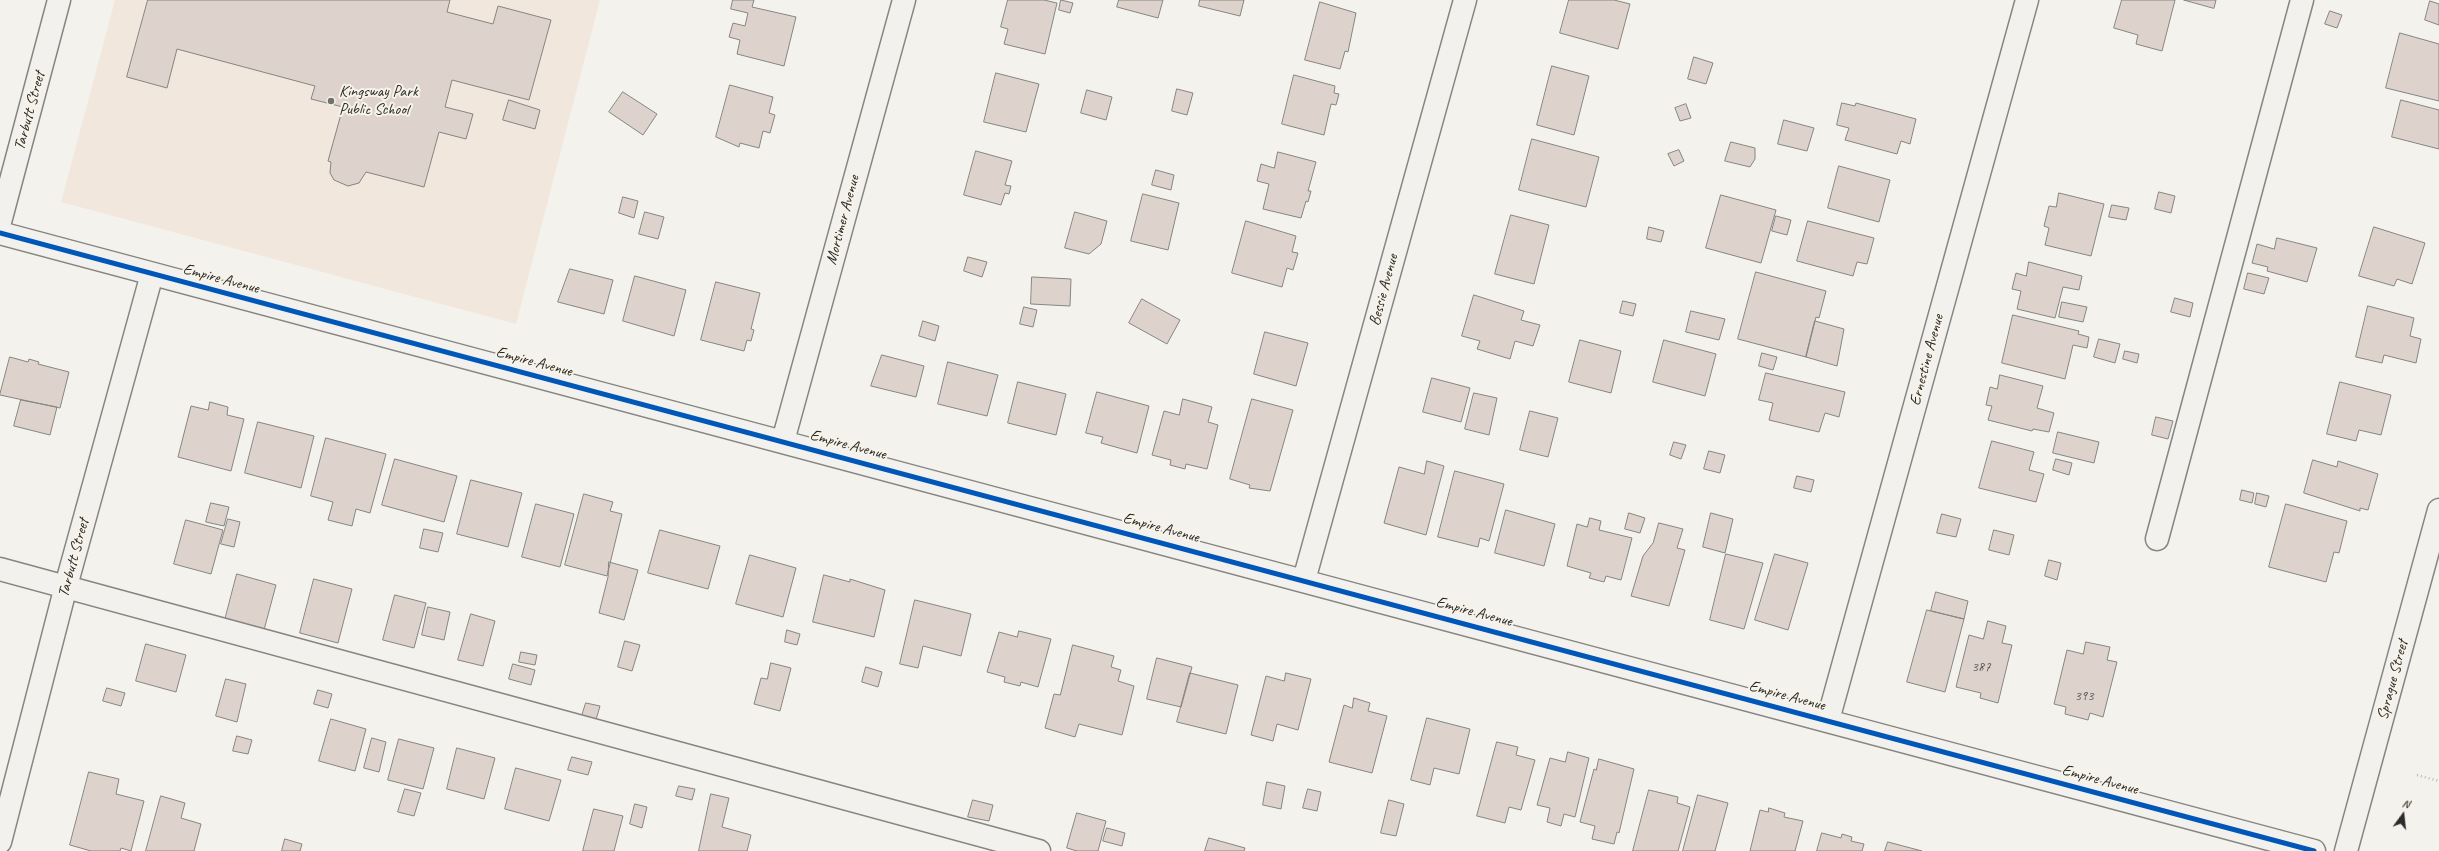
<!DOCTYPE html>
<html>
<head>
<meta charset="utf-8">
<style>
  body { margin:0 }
  #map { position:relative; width:2439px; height:851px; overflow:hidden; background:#f4f2ec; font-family:Caveat,sans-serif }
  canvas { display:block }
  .north { position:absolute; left:2383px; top:795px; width:40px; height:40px; -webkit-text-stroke:3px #f7f3e8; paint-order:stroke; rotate:15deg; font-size:11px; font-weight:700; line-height:16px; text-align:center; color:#2b2b2b }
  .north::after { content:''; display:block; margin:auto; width:14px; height:18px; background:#2b2b2b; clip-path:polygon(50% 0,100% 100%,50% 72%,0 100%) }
</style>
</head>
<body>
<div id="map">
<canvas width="2439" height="851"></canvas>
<div class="north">N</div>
</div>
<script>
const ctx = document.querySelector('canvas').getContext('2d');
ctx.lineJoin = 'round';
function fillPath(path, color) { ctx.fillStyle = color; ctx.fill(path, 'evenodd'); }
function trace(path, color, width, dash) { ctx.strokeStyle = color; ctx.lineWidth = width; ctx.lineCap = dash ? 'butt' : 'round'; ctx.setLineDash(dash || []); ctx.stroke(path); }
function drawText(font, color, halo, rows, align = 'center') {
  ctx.font = font + ' Caveat,sans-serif'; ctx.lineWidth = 4; ctx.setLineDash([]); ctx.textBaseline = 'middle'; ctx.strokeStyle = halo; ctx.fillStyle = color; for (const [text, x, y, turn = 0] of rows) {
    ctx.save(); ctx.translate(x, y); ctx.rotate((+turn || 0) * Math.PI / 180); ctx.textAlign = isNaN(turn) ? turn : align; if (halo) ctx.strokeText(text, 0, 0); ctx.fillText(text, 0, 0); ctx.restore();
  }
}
fillPath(new Path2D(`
  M 115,0 L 600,0 L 516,324 L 61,202 Z`), '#f2e7dd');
const building = new Path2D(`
  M 148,0 L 450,0 L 447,12 L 493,24 L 498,6 L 551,20 L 529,100 L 452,80 L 445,107 L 473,114 L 466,139 L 439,132 L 424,187 L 366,172 L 359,183 L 348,186 L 334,180 L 330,173 L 331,162 L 328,161 L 343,107 L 311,99 L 315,86 L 177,49 L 167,88 L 127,77 Z
  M 733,0 L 754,0 L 752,7 L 796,17 L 784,66 L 737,54 L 740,40 L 729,37 L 733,23 L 745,26 L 748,13 L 731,9 Z
  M 1008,0 L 1044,0 L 1057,3 L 1045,54 L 1004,44 L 1008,29 L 1001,27 Z
  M 1061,0 L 1073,3 L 1070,13 L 1059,10 Z
  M 1119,0 L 1163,0 L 1158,18 L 1117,7 Z
  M 1200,0 L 1244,0 L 1240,16 L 1199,6 Z
  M 1569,0 L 1614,0 L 1630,4 L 1618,49 L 1560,33 Z
  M 2122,0 L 2175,0 L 2162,51 L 2136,44 L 2138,35 L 2114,28 Z
  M 2184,0 L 2216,0 L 2214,8 Z
  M 2430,1 L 2439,4 L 2439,25 L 2425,20 Z
  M 1320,2 L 1356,13 L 1348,52 L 1345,51 L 1340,69 L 1305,60 Z
  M 2330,11 L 2342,15 L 2337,28 L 2325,24 Z
  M 2400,33 L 2439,44 L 2439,101 L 2386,88 Z
  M 1694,57 L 1713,63 L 1706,84 L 1688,79 Z
  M 1552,66 L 1589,76 L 1574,135 L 1537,125 Z
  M 996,73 L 1039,84 L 1026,132 L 984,122 Z
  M 1294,75 L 1335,86 L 1334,93 L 1339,94 L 1336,105 L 1331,104 L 1324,135 L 1282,124 Z
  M 730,85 L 773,97 L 769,113 L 775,115 L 770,133 L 763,131 L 759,148 L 740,143 L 739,147 L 716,137 Z
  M 1177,89 L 1193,93 L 1187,115 L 1172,111 Z
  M 1087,90 L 1112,97 L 1106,120 L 1081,113 Z
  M 623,92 L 657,114 L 643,135 L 609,112 Z
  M 509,100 L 540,110 L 535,129 L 503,120 Z
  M 2401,100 L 2439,110 L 2439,149 L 2392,137 Z
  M 1842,103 L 1855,106 L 1856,103 L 1916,119 L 1910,144 L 1901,141 L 1897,154 L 1845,140 L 1849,128 L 1837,125 Z
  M 1686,104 L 1691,118 L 1680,121 L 1675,108 Z
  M 1784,120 L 1814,128 L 1807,151 L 1778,144 Z
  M 1532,139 L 1599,157 L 1586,207 L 1519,190 Z
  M 1731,142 L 1755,148 L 1755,159 L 1750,167 L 1725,161 Z
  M 1679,150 L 1684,161 L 1674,166 L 1668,154 Z
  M 976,151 L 1012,161 L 1005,185 L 1011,186 L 1009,194 L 1005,193 L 1001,205 L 964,195 Z
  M 1278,152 L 1316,162 L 1308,191 L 1311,191 L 1308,202 L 1306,201 L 1301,218 L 1263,209 L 1269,184 L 1257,181 L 1261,164 L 1274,168 Z
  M 1839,166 L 1890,180 L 1879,222 L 1828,208 Z
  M 1156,170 L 1174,175 L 1171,190 L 1152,185 Z
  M 2159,192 L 2175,196 L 2171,213 L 2155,209 Z
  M 2059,193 L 2104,204 L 2091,256 L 2045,245 L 2049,228 L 2044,226 L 2049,206 L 2056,207 Z
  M 1143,194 L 1179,203 L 1168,250 L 1131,241 Z
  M 1721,195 L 1776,210 L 1761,263 L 1706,248 Z
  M 623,197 L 638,201 L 634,218 L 619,213 Z
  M 2112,205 L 2129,208 L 2126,220 L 2109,217 Z
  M 645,212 L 664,217 L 658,239 L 639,234 Z
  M 1075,212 L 1107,221 L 1101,244 L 1089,254 L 1065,248 Z
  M 1511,215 L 1549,225 L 1534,284 L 1495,274 Z
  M 1776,216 L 1791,220 L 1787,235 L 1772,231 Z
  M 1246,221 L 1296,236 L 1292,252 L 1298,253 L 1293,270 L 1287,268 L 1282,287 L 1232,273 Z
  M 1808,221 L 1874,238 L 1867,264 L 1857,262 L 1853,276 L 1797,261 Z
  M 1649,227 L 1664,231 L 1661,242 L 1647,239 Z
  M 2374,227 L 2425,243 L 2412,284 L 2397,279 L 2394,286 L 2359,276 Z
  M 2277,238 L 2317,248 L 2307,282 L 2267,271 L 2268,267 L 2252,263 L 2257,244 L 2274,249 Z
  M 968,257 L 987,262 L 982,277 L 964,271 Z
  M 2029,262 L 2082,276 L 2079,290 L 2063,287 L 2055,318 L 2017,309 L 2021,291 L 2012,289 L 2016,273 L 2026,276 Z
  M 570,269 L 613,280 L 604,314 L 558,302 Z
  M 1756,272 L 1826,291 L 1819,318 L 1816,317 L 1806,357 L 1738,339 Z
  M 2248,273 L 2269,278 L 2264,294 L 2244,289 Z
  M 635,276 L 686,290 L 674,336 L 623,321 Z
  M 1032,277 L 1071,279 L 1070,306 L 1031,304 Z
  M 716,282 L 760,293 L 751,329 L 754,330 L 751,341 L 747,340 L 744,351 L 701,340 Z
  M 1474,295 L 1524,311 L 1521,320 L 1540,325 L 1533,346 L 1515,341 L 1510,359 L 1477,349 L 1480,341 L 1462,336 Z
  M 2175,298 L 2193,303 L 2190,317 L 2171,312 Z
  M 1142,299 L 1180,320 L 1167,344 L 1129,323 Z
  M 1623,301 L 1636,304 L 1633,316 L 1620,313 Z
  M 2062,302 L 2087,307 L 2083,322 L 2059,317 Z
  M 2368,306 L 2414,318 L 2410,336 L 2421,339 L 2416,363 L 2384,355 L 2382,363 L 2356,357 Z
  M 1024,307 L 1037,310 L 1033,327 L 1020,324 Z
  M 1691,311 L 1725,319 L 1719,340 L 1686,332 Z
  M 2013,315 L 2079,331 L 2078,334 L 2089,337 L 2087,348 L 2073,345 L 2065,379 L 2002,363 Z
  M 923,321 L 939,326 L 935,341 L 919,336 Z
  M 1815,321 L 1844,329 L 1837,366 L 1806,357 Z
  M 1265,332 L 1308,343 L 1296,386 L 1254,374 Z
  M 2099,339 L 2120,344 L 2115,363 L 2094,357 Z
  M 1580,340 L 1621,351 L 1611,393 L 1569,382 Z
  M 1664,340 L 1716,354 L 1705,396 L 1653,382 Z
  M 2125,351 L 2139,354 L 2137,363 L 2123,359 Z
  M 1762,353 L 1777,357 L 1773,370 L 1759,366 Z
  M 882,355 L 924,366 L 916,397 L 871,386 Z
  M 10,357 L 28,362 L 29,359 L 39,362 L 38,364 L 69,372 L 60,408 L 0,395 Z
  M 948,362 L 998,375 L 987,416 L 938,404 Z
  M 1766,373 L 1845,392 L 1839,417 L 1825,413 L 1819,432 L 1769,420 L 1773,403 L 1759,400 Z
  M 2000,375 L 2043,386 L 2037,408 L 2054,413 L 2049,432 L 2033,429 L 2032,431 L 1988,420 L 1992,406 L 1986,405 L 1990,387 L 1997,389 Z
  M 1432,378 L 1470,388 L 1461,422 L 1423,412 Z
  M 1018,382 L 1066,394 L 1056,435 L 1008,423 Z
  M 2340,382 L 2391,395 L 2381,435 L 2359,430 L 2356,441 L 2327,434 Z
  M 1097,392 L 1149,406 L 1137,453 L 1101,443 L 1103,437 L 1086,433 Z
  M 1474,393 L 1497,398 L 1489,435 L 1465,429 Z
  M 1183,399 L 1212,407 L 1208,422 L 1218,425 L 1207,469 L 1186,464 L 1185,469 L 1170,465 L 1171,460 L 1152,455 L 1164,411 L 1179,415 Z
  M 1252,399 L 1293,410 L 1270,491 L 1249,488 L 1250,485 L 1230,479 Z
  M 21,400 L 57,407 L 50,435 L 14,426 Z
  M 210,402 L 228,407 L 227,415 L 244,419 L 231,471 L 178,457 L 191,406 L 208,410 Z
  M 1530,411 L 1558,418 L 1548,457 L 1520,450 Z
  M 2156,417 L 2173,421 L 2168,439 L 2152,435 Z
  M 258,422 L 314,436 L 301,488 L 245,473 Z
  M 2058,432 L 2099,442 L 2094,463 L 2053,453 Z
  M 326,438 L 386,454 L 370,513 L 356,509 L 352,526 L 328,520 L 333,502 L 311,496 Z
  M 1992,441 L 2034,452 L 2029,470 L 2044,474 L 2036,502 L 1979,488 Z
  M 1674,442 L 1686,445 L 1681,459 L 1670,455 Z
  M 1709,451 L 1725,455 L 1720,473 L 1704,469 Z
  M 395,459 L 457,476 L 444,522 L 382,505 Z
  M 2056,459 L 2072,463 L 2069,475 L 2053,470 Z
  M 2313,460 L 2337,467 L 2338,461 L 2378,474 L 2368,510 L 2360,508 L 2360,511 L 2304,493 Z
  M 1427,461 L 1444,466 L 1426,535 L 1384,523 L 1399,467 L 1424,474 Z
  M 1455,471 L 1504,484 L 1489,541 L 1480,538 L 1478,547 L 1438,537 Z
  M 1797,476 L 1814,480 L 1811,492 L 1794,488 Z
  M 471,480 L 522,493 L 508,547 L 457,534 Z
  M 2242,490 L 2254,493 L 2252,503 L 2240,500 Z
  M 2257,493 L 2269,496 L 2266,507 L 2255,504 Z
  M 584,494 L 613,502 L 610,511 L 622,514 L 607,576 L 565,565 Z
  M 211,503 L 229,507 L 224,526 L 206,522 Z
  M 536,504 L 574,514 L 560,567 L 522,557 Z
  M 2286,504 L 2347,521 L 2339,553 L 2334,552 L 2326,582 L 2269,567 Z
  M 1506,510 L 1555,524 L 1544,566 L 1495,553 Z
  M 1629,513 L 1645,518 L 1640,533 L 1625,529 Z
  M 1711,513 L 1733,519 L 1725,553 L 1703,547 Z
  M 1942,514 L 1961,519 L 1956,537 L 1937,533 Z
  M 1590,518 L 1601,521 L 1599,530 L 1632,538 L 1621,580 L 1606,576 L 1604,582 L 1589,578 L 1591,573 L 1567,566 L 1577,524 L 1587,527 Z
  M 228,519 L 240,522 L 234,547 L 221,544 Z
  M 186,520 L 223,530 L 211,574 L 174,564 Z
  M 1659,523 L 1683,529 L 1677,548 L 1685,550 L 1669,606 L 1631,596 L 1643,556 L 1653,543 Z
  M 424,529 L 443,533 L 438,552 L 420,548 Z
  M 660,530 L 720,546 L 708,589 L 648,573 Z
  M 1994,530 L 2014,535 L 2009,555 L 1989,550 Z
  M 1726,554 L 1763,563 L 1744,629 L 1710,620 Z
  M 1775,554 L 1808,563 L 1788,630 L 1755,620 Z
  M 750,555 L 796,568 L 783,617 L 736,604 Z
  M 2049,560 L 2061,563 L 2057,580 L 2045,576 Z
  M 609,562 L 638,570 L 624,620 L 599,613 L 608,577 Z
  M 237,574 L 276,585 L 264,630 L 225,620 Z
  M 824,575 L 850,582 L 850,579 L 885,590 L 874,637 L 813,622 Z
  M 314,579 L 352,589 L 338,643 L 300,633 Z
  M 1936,592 L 1968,601 L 1964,619 L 1931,611 Z
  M 395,595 L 426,603 L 414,648 L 383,640 Z
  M 915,600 L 971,614 L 961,656 L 923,646 L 918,668 L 900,664 Z
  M 428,607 L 450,612 L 444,640 L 422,635 Z
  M 1927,610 L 1964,619 L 1945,692 L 1907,682 Z
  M 471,614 L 495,621 L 483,666 L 458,660 Z
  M 1988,621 L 2006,626 L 2002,643 L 2012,645 L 1998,703 L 1980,698 L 1981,693 L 1956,687 L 1969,635 L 1983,639 Z
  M 787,630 L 800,634 L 797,645 L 785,642 Z
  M 1019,631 L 1051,639 L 1038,687 L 1021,682 L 1020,686 L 1004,682 L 1005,677 L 987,672 L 999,632 L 1017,637 Z
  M 625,641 L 640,645 L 632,671 L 618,667 Z
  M 2086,642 L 2110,647 L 2107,660 L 2117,662 L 2103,717 L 2090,713 L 2088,720 L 2065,714 L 2066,707 L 2054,704 L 2067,650 L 2083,654 Z
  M 146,644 L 186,655 L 176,692 L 136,681 Z
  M 1073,645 L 1114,656 L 1111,667 L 1121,670 L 1118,681 L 1134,686 L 1122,735 L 1079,724 L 1075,737 L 1045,728 L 1054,694 L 1060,695 Z
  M 521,652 L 537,655 L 535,665 L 519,662 Z
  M 1157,658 L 1192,667 L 1181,707 L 1147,699 Z
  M 771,663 L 791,668 L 780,711 L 754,704 L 761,678 L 767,679 Z
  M 513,664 L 535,670 L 531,685 L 509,679 Z
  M 866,667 L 882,672 L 878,687 L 862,682 Z
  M 1190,673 L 1238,685 L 1226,734 L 1177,722 Z
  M 1286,673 L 1311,679 L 1298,730 L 1277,724 L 1273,741 L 1251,735 L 1266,676 L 1284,681 Z
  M 226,679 L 246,684 L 237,722 L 216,716 Z
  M 107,688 L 125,693 L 121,706 L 103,701 Z
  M 318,690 L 332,694 L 328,708 L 314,704 Z
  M 1354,698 L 1370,703 L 1368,711 L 1387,716 L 1372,773 L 1329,762 L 1344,705 L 1352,708 Z
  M 586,703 L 600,706 L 595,723 L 581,719 Z
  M 1427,718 L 1470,729 L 1459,774 L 1434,768 L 1430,785 L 1411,780 Z
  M 331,719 L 366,729 L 355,771 L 319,761 Z
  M 237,736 L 252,740 L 248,754 L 233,751 Z
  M 372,738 L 386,742 L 379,772 L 364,768 Z
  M 399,739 L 434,748 L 423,789 L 388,780 Z
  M 1497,742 L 1518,747 L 1516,755 L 1535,760 L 1521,810 L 1509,807 L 1505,823 L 1477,816 Z
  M 457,748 L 495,758 L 484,799 L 447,789 Z
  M 1568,752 L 1589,758 L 1575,817 L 1564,814 L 1561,826 L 1547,822 L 1550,808 L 1537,805 L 1550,758 L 1565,762 Z
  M 572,757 L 592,762 L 588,775 L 568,770 Z
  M 1599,759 L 1634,769 L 1619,833 L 1617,832 L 1614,844 L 1592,839 L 1595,826 L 1580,822 L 1594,769 L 1596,770 Z
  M 516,768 L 561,780 L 549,821 L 505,809 Z
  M 89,772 L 119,779 L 116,794 L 144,801 L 131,851 L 121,848 L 120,851 L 91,851 L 70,845 Z
  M 1267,782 L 1285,786 L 1281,809 L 1263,805 Z
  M 679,786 L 695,789 L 692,800 L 676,796 Z
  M 405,789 L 421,793 L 414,816 L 398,812 Z
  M 1308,789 L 1321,792 L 1317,811 L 1303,808 Z
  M 1649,790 L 1678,797 L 1677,803 L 1690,807 L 1678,851 L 1633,851 Z
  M 711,794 L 729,798 L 722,827 L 751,835 L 747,851 L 699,851 Z
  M 1698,795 L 1728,803 L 1715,851 L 1683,851 Z
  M 161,796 L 185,803 L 181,818 L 201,824 L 194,851 L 146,851 Z
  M 973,800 L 993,805 L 989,821 L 968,817 Z
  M 1389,800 L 1404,804 L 1396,836 L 1381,833 Z
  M 635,804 L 647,807 L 642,828 L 630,824 Z
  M 1769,808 L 1785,813 L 1784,817 L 1803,821 L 1795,851 L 1750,851 L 1760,810 L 1768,812 Z
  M 594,809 L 623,816 L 614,851 L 583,851 Z
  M 1077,813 L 1106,821 L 1098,851 L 1077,851 L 1067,848 Z
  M 1107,828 L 1125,833 L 1122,846 L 1103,841 Z
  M 1822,833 L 1841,838 L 1842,834 L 1852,837 L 1851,841 L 1864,844 L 1862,851 L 1817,851 Z
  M 1209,838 L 1245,848 L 1244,851 L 1205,851 Z
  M 285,839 L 302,844 L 300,851 L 282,851 Z
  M 1888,842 L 1922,851 L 1885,851 Z`);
fillPath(building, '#ded3cc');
trace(building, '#858582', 1);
const minor = new Path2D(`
  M 0,222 L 59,0
  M 0,233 L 2314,851
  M 783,441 L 904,0
  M 2157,539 L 2302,0
  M 0,569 L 1039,851
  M 1304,580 L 1465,0
  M 1828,720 L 2027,0
  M 0,842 L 66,586 L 152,274
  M 2346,851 L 2439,510`);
trace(minor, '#858582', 25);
trace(new Path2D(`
  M 2417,775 L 2439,781`), '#b8b7b5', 2.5, [1, 3]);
trace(minor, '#f2f1ed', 22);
trace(new Path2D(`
  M 0,233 L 2314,851`), '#0057b8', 5);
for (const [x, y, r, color] of [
  [331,101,4,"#71716f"]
]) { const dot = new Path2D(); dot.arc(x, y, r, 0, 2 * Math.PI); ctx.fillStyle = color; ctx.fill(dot); trace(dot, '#f7f3e8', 1.5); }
drawText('14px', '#585553', null, [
  ["387",1981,667],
  ["393",2084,696]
]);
drawText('16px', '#2b2b2b', '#f7f3e8', [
  ["Kingsway Park",339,92],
  ["Public School",339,110]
], 'left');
drawText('16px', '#2b2b2b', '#f7f3e8', [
  ["Tarbutt Street",30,111,-75],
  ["Mortimer Avenue",843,220,-75],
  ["Empire Avenue",221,279,15],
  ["Bessie Avenue",1384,290,-75],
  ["Ernestine Avenue",1927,360,-75],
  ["Empire Avenue",534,362,15],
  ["Empire Avenue",848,445,15],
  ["Empire Avenue",1161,528,15],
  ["Tarbutt Street",74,558,-75],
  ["Empire Avenue",1474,612,15],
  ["Sprague Street",2393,680,-75],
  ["Empire Avenue",1787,696,15],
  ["Empire Avenue",2100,780,15]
]);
</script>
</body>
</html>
